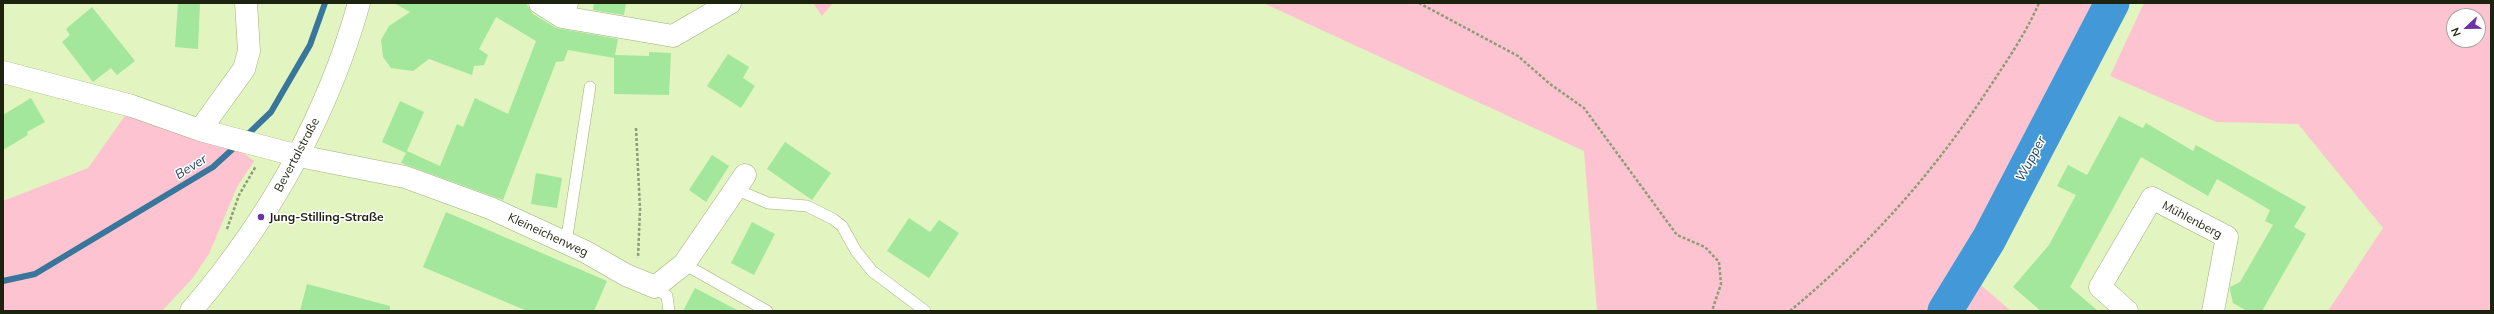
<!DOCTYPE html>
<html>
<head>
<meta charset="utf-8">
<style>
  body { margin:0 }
  #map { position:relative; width:2494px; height:314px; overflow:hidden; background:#e2f4bf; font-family:Mulish,sans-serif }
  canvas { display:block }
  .frame { position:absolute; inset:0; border:4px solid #1d230f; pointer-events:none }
  .north { position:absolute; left:2446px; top:8px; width:40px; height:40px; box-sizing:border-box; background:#fff; border:1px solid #a5a79f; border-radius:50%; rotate:248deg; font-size:11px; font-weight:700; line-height:16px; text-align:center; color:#1d230f }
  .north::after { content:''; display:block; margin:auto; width:14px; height:18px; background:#6d32a8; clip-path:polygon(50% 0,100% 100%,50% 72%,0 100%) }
</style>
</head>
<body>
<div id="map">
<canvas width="2494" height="314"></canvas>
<div class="frame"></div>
<div class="north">N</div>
</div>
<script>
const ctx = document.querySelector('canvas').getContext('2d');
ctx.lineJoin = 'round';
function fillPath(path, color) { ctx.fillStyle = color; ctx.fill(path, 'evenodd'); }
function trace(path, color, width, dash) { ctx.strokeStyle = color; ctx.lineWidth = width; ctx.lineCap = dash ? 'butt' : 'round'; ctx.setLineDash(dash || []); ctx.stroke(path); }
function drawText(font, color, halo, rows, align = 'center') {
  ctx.font = font + ' Mulish,sans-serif'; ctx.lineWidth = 3; ctx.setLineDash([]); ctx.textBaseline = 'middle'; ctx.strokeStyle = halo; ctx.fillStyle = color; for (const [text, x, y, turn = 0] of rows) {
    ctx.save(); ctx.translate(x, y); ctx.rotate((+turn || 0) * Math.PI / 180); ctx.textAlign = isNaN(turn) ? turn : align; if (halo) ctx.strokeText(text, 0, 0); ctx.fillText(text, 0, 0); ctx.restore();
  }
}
fillPath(new Path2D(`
  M 813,3 L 833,3 L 822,16 Z
  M 1263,3 L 2103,3 L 2077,62 L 2014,187 L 1960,267 L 2011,311 L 1597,311 L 1584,151 Z
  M 2144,3 L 2491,3 L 2491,311 L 2328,311 L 2383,228 L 2298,124 L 2216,122 L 2110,76 ZM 2454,16 L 2478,16 L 2478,40 L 2454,40 Z
  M 132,106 L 219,135 L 254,161 L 237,187 L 209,254 L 192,279 L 162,311 L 3,311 L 3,201 L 88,168 Z`), '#fec3d1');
trace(new Path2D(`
  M 245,137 L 271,112 L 310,45 L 325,3
  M 3,281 L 35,274 L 213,167 L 237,145`), '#38769b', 6);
trace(new Path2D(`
  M 1945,311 L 1989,239 L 2112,3`), '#4399d7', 35);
fillPath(new Path2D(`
  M 178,3 L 200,3 L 198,49 L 175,47 Z
  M 394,3 L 526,3 L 533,14 L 556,28 L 618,39 L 615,55 L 649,56 L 649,52 L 671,53 L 669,95 L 614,94 L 614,58 L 568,50 L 564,61 L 556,62 L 503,200 L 401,163 L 407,151 L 440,166 L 457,124 L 463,127 L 475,98 L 508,114 L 536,41 L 496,17 L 479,49 L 488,55 L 484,65 L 474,66 L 472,75 L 429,59 L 413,71 L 391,68 L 383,57 L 381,40 L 389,26 L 410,12 Z
  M 594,3 L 626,3 L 624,15 L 593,10 Z
  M 92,7 L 135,61 L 117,75 L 111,68 L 93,82 L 62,42 L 70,35 L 66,29 Z
  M 728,54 L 749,67 L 743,78 L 755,86 L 741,108 L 707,86 Z
  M 31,98 L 45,122 L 27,132 L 28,135 L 3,150 L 3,115 Z
  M 400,101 L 424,112 L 406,153 L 382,142 Z
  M 2119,116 L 2143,128 L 2146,123 L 2193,151 L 2196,145 L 2306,207 L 2294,227 L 2306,234 L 2262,311 L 2247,311 L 2233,303 L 2230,290 L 2230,287 L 2240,282 L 2273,225 L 2265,221 L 2270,210 L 2217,179 L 2208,196 L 2141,157 L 2070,287 L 2098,311 L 2041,311 L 2013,287 L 2049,245 L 2076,195 L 2057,186 L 2068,165 L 2087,175 Z
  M 785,142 L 831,173 L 812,200 L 767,169 Z
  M 712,155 L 729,166 L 706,202 L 689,190 Z
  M 536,173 L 562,178 L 557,208 L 531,204 Z
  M 446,212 L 607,281 L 594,311 L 527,311 L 423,267 Z
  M 909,218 L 930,232 L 939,220 L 959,233 L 929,278 L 887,251 Z
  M 752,222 L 775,234 L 754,275 L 731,263 Z
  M 307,284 L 390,306 L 390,311 L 300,311 Z
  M 695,288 L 739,311 L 683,311 Z`), '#a2e79c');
const lane = new Path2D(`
  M 735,189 L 768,203 L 807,206 L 833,219 L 842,226 L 856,251 L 872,271 L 925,311
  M 566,243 L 590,87
  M 684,264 L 767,311
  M 655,287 L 667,296 L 669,311`);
const street = new Path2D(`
  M 540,3 L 562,17
  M 567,3 L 562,17 L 673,36 L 730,3
  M 3,72 L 132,106 L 200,130 L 299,156 L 405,177 L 490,208 L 586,252 L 626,275 L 655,287 L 684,264 L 745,175
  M 200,130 L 244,69 L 249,51 L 246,3
  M 2127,311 L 2100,287 L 2152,198 L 2227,237 L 2213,311`);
const secondary = new Path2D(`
  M 191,311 C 268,221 327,117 359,3`);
trace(lane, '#9faf7d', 12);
trace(street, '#9faf7d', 23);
trace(secondary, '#9faf7d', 23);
trace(new Path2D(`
  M 1419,3 L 1518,56 L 1550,84 L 1584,108 L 1677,235 L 1705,247 L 1719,262 L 1721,284 L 1712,311
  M 636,128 L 640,209 L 638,258
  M 227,229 L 239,195 L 256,166
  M 1790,311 C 1868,246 1931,176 1987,91 C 2006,62 2025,35 2039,3`), '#8f9c75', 2.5, [3, 2]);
trace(lane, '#fff', 11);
trace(street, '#fff', 22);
trace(secondary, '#fff', 22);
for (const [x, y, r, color] of [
  [261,217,4,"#6d32a8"]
]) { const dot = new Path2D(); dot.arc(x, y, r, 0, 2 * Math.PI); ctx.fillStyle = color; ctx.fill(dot); trace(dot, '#fff', 1.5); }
drawText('12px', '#1d230f', '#fff', [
  ["Bevertalstraße",297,155,-62],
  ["Mühlenberg",2192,220,28],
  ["Kleineichenweg",548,235,25]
]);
drawText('bold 12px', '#1d230f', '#fff', [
  ["Jung-Stilling-Straße",269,217]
], 'left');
drawText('italic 13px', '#1b3f59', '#fff', [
  ["Wupper",2031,159,-62],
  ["Bever",191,167,-32]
]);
</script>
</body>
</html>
